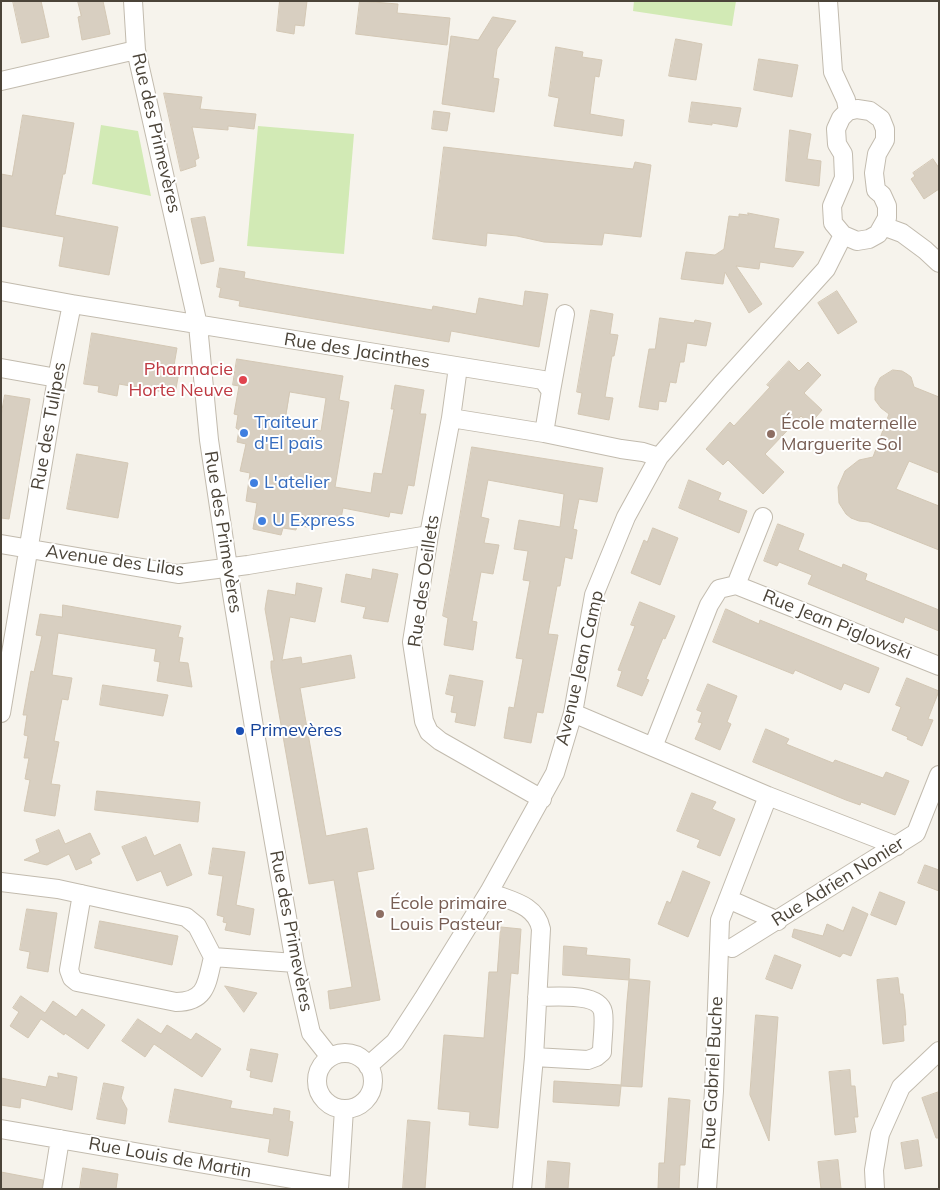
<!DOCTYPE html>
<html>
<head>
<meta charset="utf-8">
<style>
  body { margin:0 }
  #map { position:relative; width:940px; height:1190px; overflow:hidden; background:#f6f3ec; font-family:Mulish,sans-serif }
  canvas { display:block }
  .frame { position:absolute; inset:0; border:2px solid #4b4439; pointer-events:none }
</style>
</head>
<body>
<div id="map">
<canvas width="940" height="1190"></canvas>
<div class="frame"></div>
</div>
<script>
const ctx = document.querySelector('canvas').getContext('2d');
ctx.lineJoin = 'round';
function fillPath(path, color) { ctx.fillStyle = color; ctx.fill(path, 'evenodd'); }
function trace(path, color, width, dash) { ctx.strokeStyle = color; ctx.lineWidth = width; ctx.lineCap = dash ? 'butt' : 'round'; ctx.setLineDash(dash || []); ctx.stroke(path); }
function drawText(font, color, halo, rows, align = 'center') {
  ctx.font = font + ' Mulish,sans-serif'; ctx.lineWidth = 4; ctx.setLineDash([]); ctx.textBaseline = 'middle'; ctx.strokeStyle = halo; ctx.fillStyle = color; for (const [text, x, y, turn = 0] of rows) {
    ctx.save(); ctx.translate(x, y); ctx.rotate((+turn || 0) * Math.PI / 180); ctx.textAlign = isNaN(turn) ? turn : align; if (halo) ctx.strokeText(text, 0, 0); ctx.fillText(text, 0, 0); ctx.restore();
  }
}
fillPath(new Path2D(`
  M 634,1 L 736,1 L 732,26 L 633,11 Z
  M 101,125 L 138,131 L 151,196 L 92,184 Z
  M 258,126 L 354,134 L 344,254 L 247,246 Z`), '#d2eab5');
const building = new Path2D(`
  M 13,1 L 41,1 L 49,37 L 22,43 Z
  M 78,1 L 103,1 L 110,34 L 82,40 L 78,17 L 81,16 Z
  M 280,1 L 307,1 L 304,26 L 295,25 L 294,34 L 277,31 Z
  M 360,1 L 398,4 L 397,13 L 450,18 L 447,45 L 356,34 Z
  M 493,17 L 516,21 L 497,49 L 493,78 L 499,79 L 494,112 L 442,104 L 451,36 L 478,40 Z
  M 676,39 L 702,44 L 696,80 L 669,76 Z
  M 556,47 L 583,52 L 582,57 L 602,60 L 599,77 L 595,76 L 590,114 L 624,120 L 622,136 L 554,126 L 559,98 L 549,96 Z
  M 759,59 L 798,65 L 792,97 L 754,90 Z
  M 164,93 L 202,97 L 200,109 L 256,114 L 254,129 L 228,126 L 228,130 L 192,127 L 199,158 L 195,160 L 196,166 L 181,171 Z
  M 692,102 L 741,108 L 737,127 L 712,123 L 712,125 L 689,122 Z
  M 434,111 L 450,113 L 447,131 L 432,129 Z
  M 23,115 L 74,123 L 65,174 L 63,174 L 55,215 L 118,227 L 109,275 L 59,266 L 64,237 L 1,226 L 1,174 L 12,176 Z
  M 790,130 L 811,134 L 807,159 L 821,161 L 819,186 L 786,181 Z
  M 444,147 L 633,169 L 635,162 L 651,165 L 641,237 L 604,233 L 602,245 L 544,242 L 517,236 L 487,233 L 486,246 L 433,239 Z
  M 933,159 L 939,168 L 939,189 L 924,199 L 911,179 L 915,176 L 913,173 Z
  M 748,213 L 779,219 L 774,248 L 804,252 L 793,267 L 760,262 L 759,269 L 736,266 L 762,304 L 749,313 L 725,272 L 723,284 L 681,279 L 686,252 L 715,255 L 724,249 L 729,216 L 739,217 L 739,214 L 748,215 Z
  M 205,217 L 214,261 L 201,264 L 191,219 Z
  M 220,268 L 245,272 L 244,278 L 266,282 L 432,310 L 433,306 L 476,314 L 479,298 L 523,306 L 525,291 L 548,294 L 539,347 L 451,331 L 449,342 L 239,306 L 240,301 L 219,297 L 221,288 L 217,287 Z
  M 837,291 L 857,322 L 838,334 L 818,303 Z
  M 591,310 L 613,314 L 610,334 L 618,335 L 614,356 L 612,356 L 605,397 L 613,398 L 609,420 L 578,414 L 582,393 L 577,392 Z
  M 660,318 L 694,323 L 695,320 L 711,323 L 706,346 L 687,343 L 684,362 L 680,362 L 676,383 L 670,382 L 666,402 L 659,401 L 658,410 L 639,407 L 649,349 L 655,349 Z
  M 92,333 L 177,348 L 173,371 L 179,372 L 175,394 L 119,384 L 117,396 L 98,392 L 99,386 L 84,384 Z
  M 237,359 L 343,376 L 339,400 L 349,402 L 335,487 L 371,493 L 374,473 L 382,474 L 394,409 L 391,409 L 395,385 L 424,390 L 420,414 L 426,414 L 414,486 L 408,485 L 402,514 L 390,512 L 389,517 L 343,508 L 341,519 L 332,517 L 331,525 L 312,521 L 311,528 L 297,525 L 296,530 L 283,528 L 281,535 L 253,529 L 257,503 L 246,501 L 250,473 L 240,471 L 246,444 L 237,442 L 239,430 L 236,428 L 238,415 L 234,414 L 239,386 L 233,385 ZM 290,392 L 326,398 L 321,431 L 285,423 Z
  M 789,361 L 799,371 L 808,362 L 821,375 L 804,393 L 822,410 L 810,424 L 801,416 L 765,454 L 784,472 L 763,494 L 728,460 L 723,465 L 706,449 L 730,422 L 734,426 L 770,387 L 767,385 Z
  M 893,370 L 902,371 L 907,374 L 911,377 L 914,387 L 939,397 L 939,473 L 909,461 L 896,489 L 939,506 L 939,550 L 869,522 L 859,521 L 851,518 L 846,514 L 839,503 L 838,487 L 845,471 L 859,460 L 873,457 L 889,414 L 881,408 L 875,400 L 875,388 L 880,378 Z
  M 5,395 L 30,399 L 9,519 L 1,518 L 1,416 Z
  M 472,447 L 603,468 L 597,502 L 579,499 L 573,529 L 577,530 L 572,559 L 565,557 L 560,586 L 557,586 L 548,634 L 558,635 L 543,713 L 537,712 L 531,743 L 504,738 L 509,707 L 514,708 L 523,659 L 516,658 L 530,581 L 523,580 L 528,551 L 514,549 L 519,520 L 560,527 L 564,494 L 488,480 L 481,517 L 489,519 L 484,543 L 499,545 L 493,574 L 481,572 L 472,621 L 477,622 L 473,650 L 444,645 L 448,618 L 443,616 Z
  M 77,454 L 128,463 L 118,518 L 67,509 Z
  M 689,480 L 721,493 L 718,500 L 747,511 L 739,533 L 679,508 Z
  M 778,524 L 804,534 L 798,550 L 842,568 L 843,564 L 867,574 L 865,580 L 939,610 L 939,631 L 905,617 L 903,623 L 808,584 L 812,575 L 779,562 L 777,566 L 764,561 Z
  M 653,528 L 678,538 L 660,585 L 631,573 L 644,540 L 647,542 Z
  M 373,569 L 398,574 L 388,622 L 363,618 L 366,607 L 341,602 L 346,574 L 371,579 Z
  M 297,583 L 322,588 L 315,622 L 290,617 L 282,660 L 301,657 L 302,664 L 351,655 L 355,678 L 300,688 L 326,836 L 367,828 L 374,869 L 357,872 L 380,1000 L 330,1009 L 328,991 L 352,987 L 334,880 L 309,884 L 271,668 L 271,661 L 274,661 L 265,609 L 268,590 L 295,595 Z
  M 640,602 L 675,616 L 665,639 L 663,638 L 646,679 L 649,680 L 642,696 L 617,686 L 622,671 L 618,670 L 635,626 L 631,625 Z
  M 63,605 L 181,626 L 178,637 L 183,638 L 179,662 L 188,663 L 192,687 L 157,681 L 160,662 L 154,661 L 156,649 L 58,633 L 52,675 L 72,678 L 68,700 L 62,699 L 54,741 L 59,742 L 51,784 L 60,785 L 55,816 L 24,811 L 30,780 L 25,779 L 29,758 L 24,758 L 28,736 L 24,735 L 27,715 L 23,715 L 31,671 L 34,672 L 42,636 L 36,635 L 40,614 L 62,617 Z
  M 726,609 L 759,624 L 760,620 L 879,668 L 869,693 L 844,683 L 841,690 L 795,670 L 793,674 L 713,642 Z
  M 450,675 L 483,681 L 475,726 L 455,722 L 457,713 L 451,712 L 454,696 L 446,694 Z
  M 907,678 L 939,691 L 928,719 L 933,720 L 922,746 L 907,739 L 908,737 L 892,730 L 901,707 L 896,705 Z
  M 708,684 L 737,696 L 727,722 L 731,724 L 720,750 L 695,739 L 702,723 L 698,722 L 702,712 L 697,710 Z
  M 103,685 L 168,695 L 163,716 L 100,705 Z
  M 766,729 L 789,739 L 786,744 L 833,763 L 835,760 L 883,778 L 886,772 L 909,781 L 895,815 L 861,802 L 860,805 L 846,800 L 753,762 Z
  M 97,791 L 200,802 L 198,822 L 95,810 Z
  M 692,793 L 716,802 L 712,809 L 735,819 L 720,856 L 697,847 L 700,840 L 677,831 Z
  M 59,830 L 65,844 L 90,833 L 100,854 L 90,859 L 92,863 L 76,870 L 69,854 L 47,865 L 24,860 L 40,852 L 36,840 Z
  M 146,837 L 154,856 L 180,844 L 192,875 L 167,886 L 161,871 L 137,881 L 122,847 Z
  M 213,848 L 245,852 L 236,905 L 254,909 L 250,935 L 225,930 L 227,923 L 223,922 L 224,917 L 217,915 L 223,876 L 209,874 Z
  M 925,865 L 939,870 L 939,891 L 918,883 Z
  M 683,871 L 710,882 L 688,937 L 658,924 L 667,901 L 670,903 Z
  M 880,892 L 905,902 L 896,925 L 871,915 Z
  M 853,907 L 868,914 L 851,956 L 843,953 L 840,957 L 792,937 L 794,929 L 823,936 L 827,924 L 843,931 Z
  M 27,909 L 57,913 L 48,972 L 27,968 L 30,952 L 20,950 Z
  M 100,921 L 178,936 L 172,965 L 95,948 Z
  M 501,927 L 521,929 L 518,974 L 511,973 L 498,1128 L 469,1125 L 470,1112 L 438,1109 L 444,1035 L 484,1038 L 489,972 L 497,972 Z
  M 564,946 L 587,948 L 586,955 L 630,959 L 629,979 L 650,981 L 642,1087 L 621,1086 L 619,1106 L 553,1102 L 554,1081 L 621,1085 L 627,1001 L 629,980 L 563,975 Z
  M 775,955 L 801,965 L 792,989 L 766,979 Z
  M 898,978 L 900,994 L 903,994 L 905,1010 L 906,1025 L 903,1025 L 904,1041 L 883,1044 L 877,980 Z
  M 225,986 L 257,993 L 244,1012 Z
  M 21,996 L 45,1013 L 53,1001 L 76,1017 L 82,1009 L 105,1025 L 88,1049 L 65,1033 L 64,1035 L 41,1019 L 28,1038 L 10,1026 L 19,1012 L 13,1008 Z
  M 756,1015 L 778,1017 L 769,1141 L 750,1095 Z
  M 138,1019 L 161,1034 L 167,1025 L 191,1040 L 196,1033 L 221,1049 L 202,1077 L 154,1044 L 145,1057 L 122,1041 Z
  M 251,1049 L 278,1054 L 272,1082 L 250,1077 L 251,1071 L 247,1070 Z
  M 850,1070 L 851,1086 L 855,1086 L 858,1117 L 854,1117 L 856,1132 L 835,1135 L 829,1072 Z
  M 58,1073 L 77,1077 L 72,1110 L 21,1098 L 20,1108 L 1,1105 L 1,1078 L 46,1087 L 49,1076 L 58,1078 Z
  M 104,1083 L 124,1087 L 121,1098 L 127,1109 L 125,1124 L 97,1119 Z
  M 175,1089 L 232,1101 L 230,1108 L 273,1115 L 274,1108 L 290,1111 L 289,1121 L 293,1122 L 288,1156 L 268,1152 L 270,1139 L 169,1122 Z
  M 939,1092 L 939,1138 L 936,1138 L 922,1098 Z
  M 669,1098 L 690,1100 L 685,1165 L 680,1165 L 679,1189 L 658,1189 L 659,1163 L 664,1163 Z
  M 408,1120 L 430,1122 L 425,1189 L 403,1189 Z
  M 918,1140 L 922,1166 L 905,1169 L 901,1143 Z
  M 838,1160 L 841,1189 L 821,1189 L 818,1162 Z
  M 548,1161 L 570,1163 L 568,1189 L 546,1189 Z
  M 83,1168 L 118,1174 L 116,1189 L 80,1189 Z
  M 1,1172 L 43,1180 L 42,1189 L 1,1189 Z`);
fillPath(building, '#d8cfc1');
trace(building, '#d3c7b4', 1);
const street = new Path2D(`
  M 133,1 L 136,50 L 198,325 L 209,440 L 232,594 L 255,733 L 295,963 L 311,1033 L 330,1057
  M 828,1 L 833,72 L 846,100 L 848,111
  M 1,81 L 136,50
  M 857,109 L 870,111 L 881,119 L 885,129 L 885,140 L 877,154 L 874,173 L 876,190 L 882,195 L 887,206 L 887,218 L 878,234 L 869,239 L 857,241 L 843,235 L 833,223 L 832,206 L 844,178 L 843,154 L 837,144 L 836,129 L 841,118 L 848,111 Z
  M 883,226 L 902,233 L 925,250 L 939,263
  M 1,291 L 72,304 L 543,380 L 551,391 L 544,433 L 621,449 L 643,452 L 659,457
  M 458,367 L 451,418 L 429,535 L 412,642 L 424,721 L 429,732 L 440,741 L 542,799
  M 1,368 L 57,378
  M 551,391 L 565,314
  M 451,418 L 544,433
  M 1,544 L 178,574 L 248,565 L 429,535
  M 736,585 L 763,517
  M 1,713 L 57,378 L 72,304
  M 573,713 L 768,796 L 897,846
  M 653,747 L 709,605 L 719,589 L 736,585 L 939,666
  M 1,882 L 58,889 L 186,917 L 197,926 L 213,957 L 295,963
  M 489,892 C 510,901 536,904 541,929 L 534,1057 L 522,1189
  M 82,894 L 69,970 L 72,978 L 77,982 L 176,1002 C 207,1002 207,982 213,957
  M 728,899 L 778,921
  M 732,948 L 916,833 L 939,775
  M317 1081a28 28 0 1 1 56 0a28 28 0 1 1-56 0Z
  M 534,1057 L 588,1060 L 596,1057 L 602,1052 C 602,1040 605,1023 603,1012 C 599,992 553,997 537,997
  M 368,1066 L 395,1042 L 423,999 L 489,892 L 555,773 L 573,713 L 594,595 L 626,517 L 659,457 L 721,385 L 826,269 L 843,235
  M 1,1129 L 339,1187
  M 52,1189 L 60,1139
  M 339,1189 L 344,1109
  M 707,1189 L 714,1091 L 720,920 L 768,796
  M 875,1189 L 874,1170 L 880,1134 L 901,1087 L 939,1051`);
trace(street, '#c2bbae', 20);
trace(street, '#fff', 18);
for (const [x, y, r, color] of [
  [243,380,5,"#e0444e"],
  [244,433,5,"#3f7fe0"],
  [771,434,5,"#8d6e63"],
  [254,483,5,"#3f7fe0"],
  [262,521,5,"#3f7fe0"],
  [240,731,5,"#1a4fb4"],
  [380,914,5,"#8d6e63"]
]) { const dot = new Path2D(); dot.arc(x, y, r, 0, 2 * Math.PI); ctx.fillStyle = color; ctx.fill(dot); trace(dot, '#fff', 2); }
drawText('18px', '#4b4439', '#fff', [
  ["Rue des Primevères",156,133,77],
  ["Rue des Jacinthes",357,351,9],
  ["Rue des Tulipes",49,426,-80],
  ["Rue des Primevères",223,532,81],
  ["Avenue des Lilas",115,561,8],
  ["Rue des Oeillets",424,581,-82],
  ["Rue Jean Piglowski",837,625,22],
  ["Avenue Jean Camp",580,668,-77],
  ["Rue Adrien Nonier",838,882,-32],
  ["Rue des Primevères",291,931,79],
  ["Rue Gabriel Buche",713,1073,-87],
  ["Rue Louis de Martin",170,1158,10]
]);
drawText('18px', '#be3a42', '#fff', [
  ["Pharmacie",233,370],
  ["Horte Neuve",233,391]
], 'right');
drawText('18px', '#366cbe', '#fff', [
  ["Traiteur",254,423],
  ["d'El païs",254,444],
  ["L'atelier",264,483],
  ["U Express",272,521]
], 'left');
drawText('18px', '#785e54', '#fff', [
  ["École maternelle",781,424],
  ["Marguerite Sol",781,445],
  ["École primaire",390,904],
  ["Louis Pasteur",390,925]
], 'left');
drawText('18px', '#164399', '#fff', [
  ["Primevères",250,731]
], 'left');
</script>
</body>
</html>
